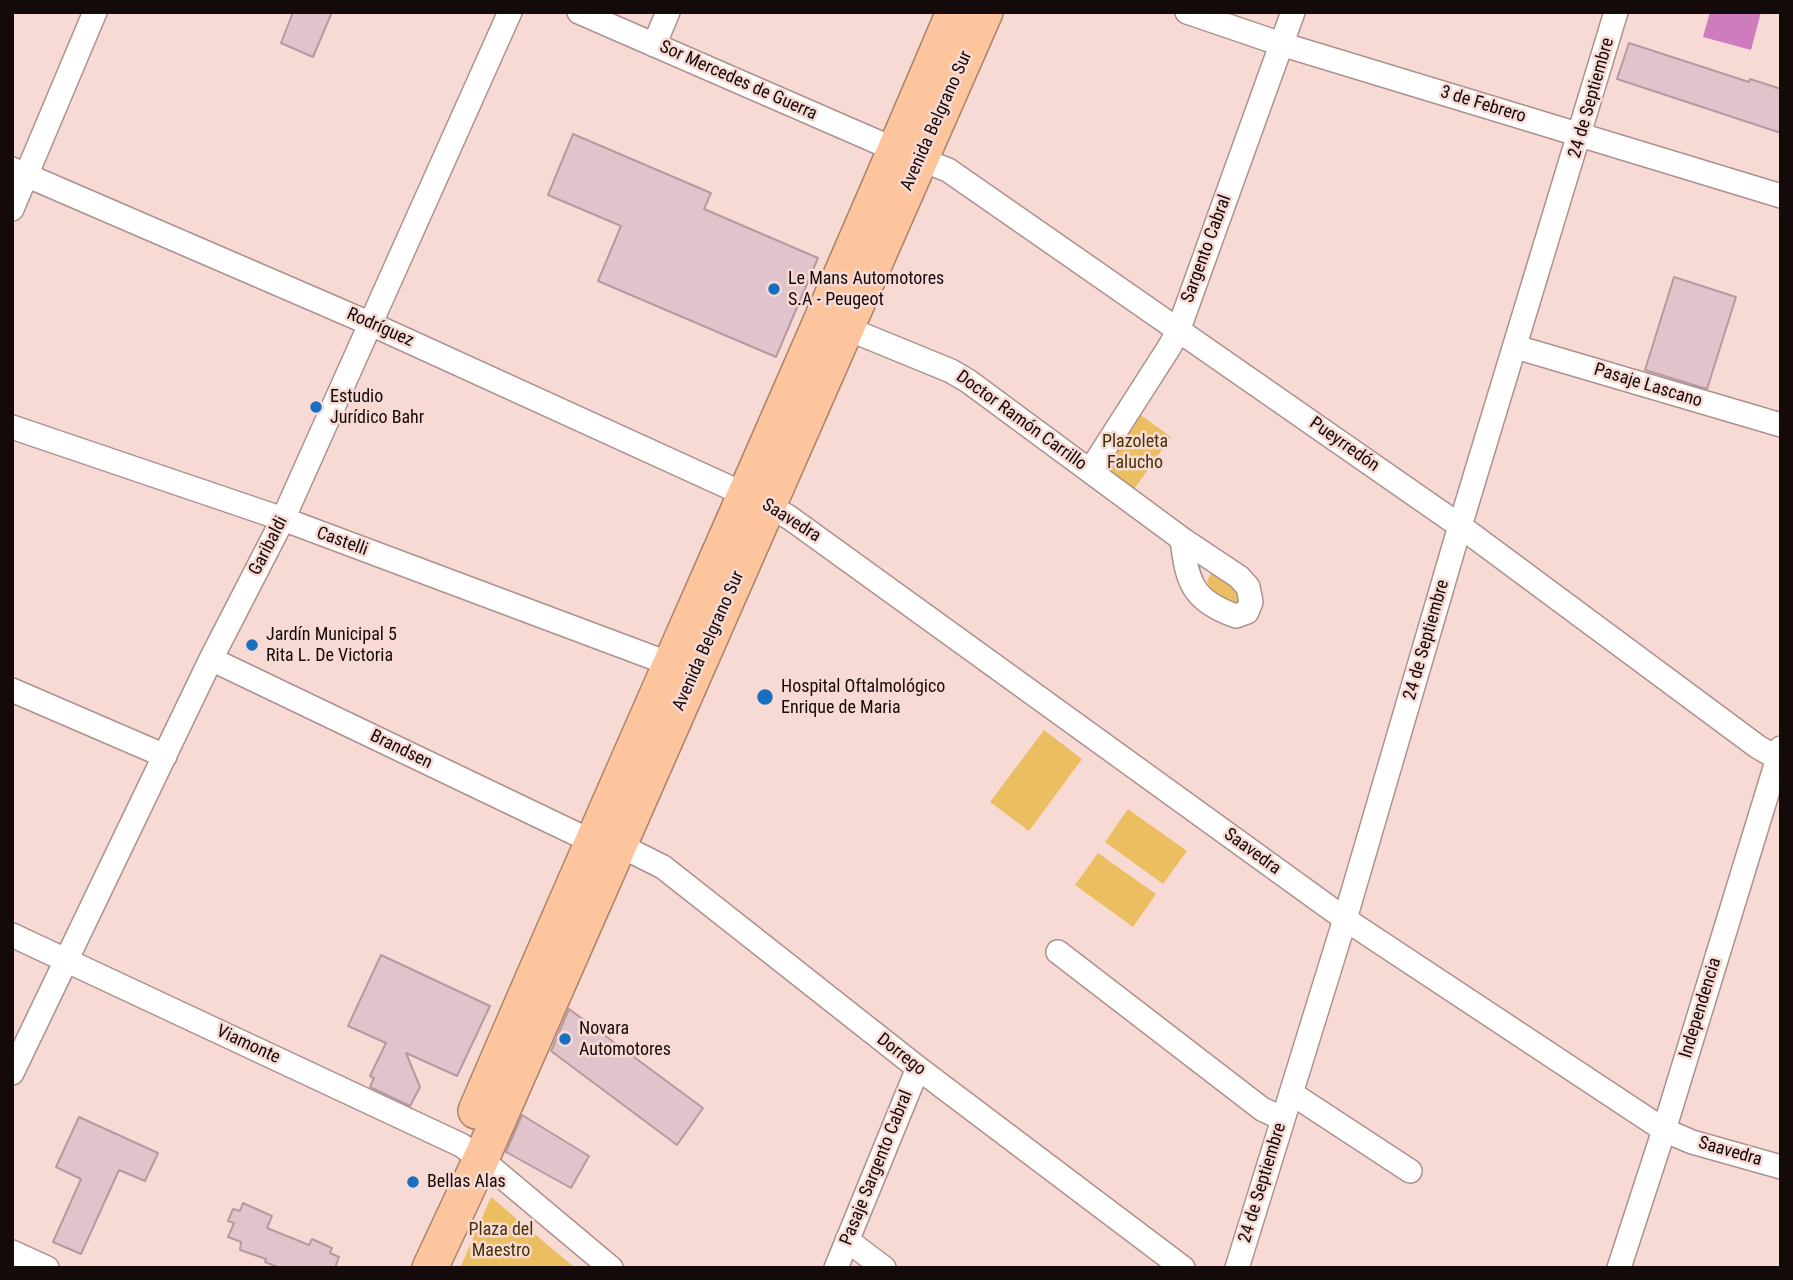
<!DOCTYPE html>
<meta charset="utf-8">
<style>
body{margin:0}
#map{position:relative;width:1793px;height:1280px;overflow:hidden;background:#f8dad5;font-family:"Roboto Condensed",sans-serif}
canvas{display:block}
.frame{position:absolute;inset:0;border:14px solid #140a09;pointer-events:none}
</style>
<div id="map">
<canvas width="1793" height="1280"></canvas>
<div class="frame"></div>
</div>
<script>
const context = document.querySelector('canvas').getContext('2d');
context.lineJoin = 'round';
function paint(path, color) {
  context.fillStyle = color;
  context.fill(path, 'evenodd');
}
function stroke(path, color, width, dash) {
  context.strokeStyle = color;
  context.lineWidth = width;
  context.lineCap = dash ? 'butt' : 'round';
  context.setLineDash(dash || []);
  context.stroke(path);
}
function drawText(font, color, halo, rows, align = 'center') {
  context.font = font + ' "Roboto Condensed",sans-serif';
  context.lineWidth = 5;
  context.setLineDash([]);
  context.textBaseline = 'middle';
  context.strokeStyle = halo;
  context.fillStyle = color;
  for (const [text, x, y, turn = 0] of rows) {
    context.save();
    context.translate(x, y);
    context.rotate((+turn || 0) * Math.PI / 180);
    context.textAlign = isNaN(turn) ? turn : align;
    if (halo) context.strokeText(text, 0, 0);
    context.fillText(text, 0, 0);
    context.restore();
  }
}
const green = new Path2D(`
 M1138 413 1171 437 1132 492 1098 468Z
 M1211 574C1233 574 1235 585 1242 603L1234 609 1215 600 1207 581Z
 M1044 730 1082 759 1029 831 990 802Z
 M1128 809 1187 851 1163 884 1105 842Z
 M1098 853 1156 894 1133 927 1075 885Z
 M491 1197 575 1268H460Z`);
const water = new Path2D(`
 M1710 12H1761L1751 50 1703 37Z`);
const building = new Path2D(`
 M293 12H332L313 57 281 43Z
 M1629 43 1749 82 1750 79 1781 89V133L1617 79Z
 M573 134 711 193 704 209 818 258 776 357 598 281 621 226 548 195Z
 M1674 277 1736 297 1707 389 1645 370Z
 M381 955 490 1006 457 1076 406 1053 420 1087 410 1106 370 1087 374 1078 370 1076 386 1043 348 1026Z
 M569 1009 703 1108 677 1145 551 1051Z
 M522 1115 589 1156 571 1188 506 1152Z
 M79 1117 158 1153 145 1181 119 1170 81 1254 53 1242 81 1179 56 1167Z
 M243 1203 272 1216 267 1228 309 1245 312 1239 332 1248 330 1253 339 1257 335 1268H280L265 1262 266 1259 240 1250 241 1242 228 1237 234 1223 228 1221 233 1209 240 1211Z`);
const minor = new Path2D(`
 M579 12 896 150 948 170 1460 526 1758 747 1781 760
 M1187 12 1281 44 1781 196
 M654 45 668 12
 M12 169 371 324 768 505 790 518 1345 919 1664 1130 1692 1142 1781 1167
 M12 209 95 12
 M846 328 951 371 968 381 1182 539 1239 577 1248 587 1251 602 1247 612 1236 616C1193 601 1187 583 1182 539
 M1516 347 1781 425
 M12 427 283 519 670 664
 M1090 471 1170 346 1178 331 1293 12
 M211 659 591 841
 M12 690 165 756
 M619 845 663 867 918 1068 1183 1268
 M12 935 461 1145 481 1159 611 1268
 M1058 952 1262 1109 1283 1119
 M12 1073 211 659 283 519 510 12
 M1291 1093 1410 1171
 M847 1240 884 1268
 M12 1252 47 1268
 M836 1268 918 1068
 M1237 1268 1345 919 1460 526 1616 12
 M1619 1268 1664 1130 1781 748`);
const highway = new Path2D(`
 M476 1111C633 744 799 380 954 12
 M430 1268 481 1159 985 12`);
const markers = [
 [774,289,7,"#1a6fbc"],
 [316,407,7,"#1a6fbc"],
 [252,645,7,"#1a6fbc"],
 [765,697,9,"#1a6fbc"],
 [565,1039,7,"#1a6fbc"],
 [413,1182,7,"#1a6fbc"]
];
const streetNames = [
 ["Sor Mercedes de Guerra",738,81,24],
 ["24 de Septiembre",1592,98,-74],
 ["3 de Febrero",1483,105,17],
 ["Avenida Belgrano Sur",937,121,-66],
 ["Sargento Cabral",1207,249,-70],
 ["Rodríguez",380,328,24],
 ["Pasaje Lascano",1648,386,17],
 ["Doctor Ramón Carrillo",1021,421,36],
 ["Pueyrredón",1344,445,35],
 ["Saavedra",791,521,32],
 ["Castelli",342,542,20],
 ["Garibaldi",269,546,-63],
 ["24 de Septiembre",1427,640,-74],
 ["Avenida Belgrano Sur",709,641,-66],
 ["Brandsen",401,750,26],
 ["Saavedra",1252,852,36],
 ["Independencia",1701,1008,-73],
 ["Viamonte",248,1045,25],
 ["Dorrego",901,1055,38],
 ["Saavedra",1730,1152,16],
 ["Pasaje Sargento Cabral",877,1168,-68],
 ["24 de Septiembre",1263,1183,-73]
];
const poiNames = [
 ["Le Mans Automotores",788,279],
 ["S.A - Peugeot",788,300],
 ["Estudio",330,397],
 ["Jurídico Bahr",330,418],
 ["Jardín Municipal 5",266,635],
 ["Rita L. De Victoria",266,656],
 ["Hospital Oftalmológico",781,687],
 ["Enrique de Maria",781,708],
 ["Novara",579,1029],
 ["Automotores",579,1050],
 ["Bellas Alas",427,1182]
];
const parkNames = [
 ["Plazoleta",1135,442],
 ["Falucho",1135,463],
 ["Plaza del",501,1230],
 ["Maestro",501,1251]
];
paint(green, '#ebbf61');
paint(water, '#cd7cbe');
paint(building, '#e1c4cb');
stroke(building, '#b69aa1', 2);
stroke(minor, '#ad918d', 26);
stroke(highway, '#ab8469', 38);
stroke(minor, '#fff', 23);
stroke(highway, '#fdc59d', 35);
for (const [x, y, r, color] of markers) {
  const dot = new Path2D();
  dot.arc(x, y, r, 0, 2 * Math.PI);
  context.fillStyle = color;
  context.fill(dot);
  stroke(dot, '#f8dad5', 2.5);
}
drawText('18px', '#140a09', '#f8dad5', streetNames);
drawText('18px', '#140a09', '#f8dad5', poiNames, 'left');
drawText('18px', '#453205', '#f8dad5', parkNames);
</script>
